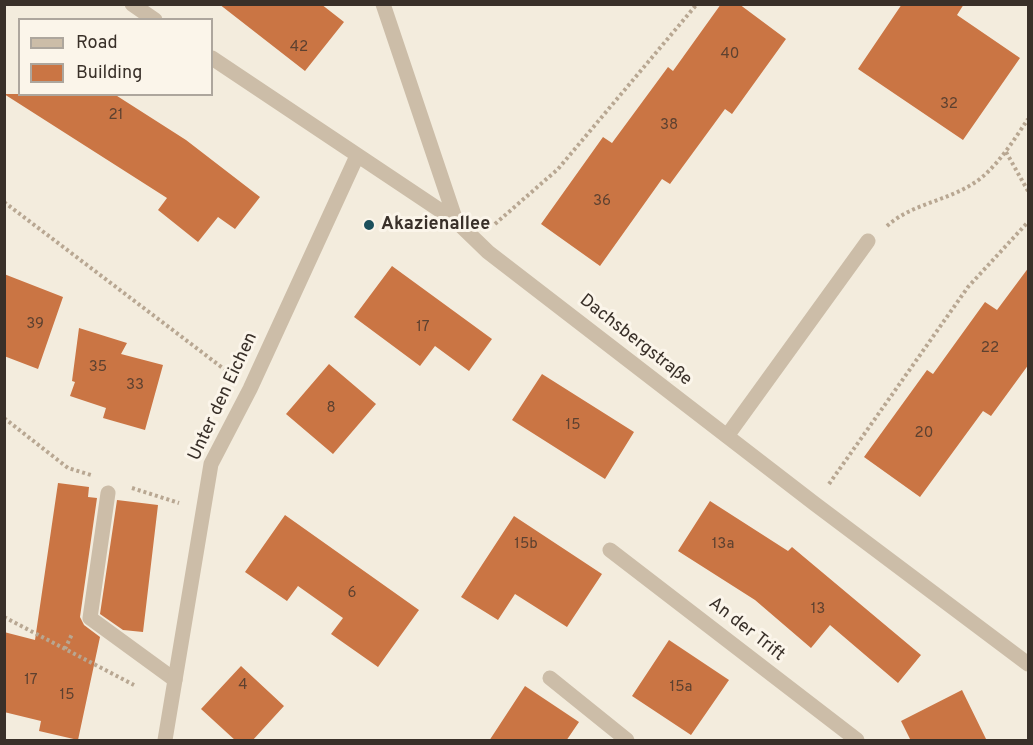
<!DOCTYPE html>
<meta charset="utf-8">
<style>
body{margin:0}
#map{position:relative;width:1033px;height:745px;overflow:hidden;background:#f3ecdd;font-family:Overpass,sans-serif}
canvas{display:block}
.frame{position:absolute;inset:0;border:6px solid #393029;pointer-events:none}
.legend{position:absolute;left:18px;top:18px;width:195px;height:78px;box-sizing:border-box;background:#fbf5ea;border:2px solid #ada69d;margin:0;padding:8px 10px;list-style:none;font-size:18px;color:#393029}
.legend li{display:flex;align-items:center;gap:12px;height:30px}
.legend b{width:30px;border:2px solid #ada69d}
</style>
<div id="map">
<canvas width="1033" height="745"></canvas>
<div class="frame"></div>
<ul class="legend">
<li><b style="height:8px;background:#ccbda8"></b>Road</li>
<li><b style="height:16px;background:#ca7544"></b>Building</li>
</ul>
</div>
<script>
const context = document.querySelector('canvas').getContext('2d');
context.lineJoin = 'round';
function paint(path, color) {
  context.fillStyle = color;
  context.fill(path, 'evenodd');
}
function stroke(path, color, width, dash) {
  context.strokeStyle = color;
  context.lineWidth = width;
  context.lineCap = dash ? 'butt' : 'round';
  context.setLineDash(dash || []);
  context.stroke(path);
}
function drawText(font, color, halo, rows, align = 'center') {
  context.font = font + ' Overpass,sans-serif';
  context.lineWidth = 6;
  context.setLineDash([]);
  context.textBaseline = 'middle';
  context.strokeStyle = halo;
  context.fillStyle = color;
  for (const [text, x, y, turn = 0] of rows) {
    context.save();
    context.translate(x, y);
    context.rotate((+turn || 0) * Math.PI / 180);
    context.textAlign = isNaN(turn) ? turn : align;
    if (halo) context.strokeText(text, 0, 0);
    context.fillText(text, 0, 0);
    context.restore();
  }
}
const building = new Path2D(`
 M219 4H321L344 22 305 71Z
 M721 4H739L786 39 732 114 725 109 670 184 662 179 600 266 541 224 603 137 612 143 668 67 673 71Z
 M902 4H964L957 15 1020 58 963 140 858 69Z
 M4 94H114L186 140 260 197 235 229 218 217 198 242 158 210 167 198Z
 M392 266 492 339 469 371 435 346 420 366 354 317Z
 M1029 267V364L991 416 983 411 920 497 864 457 927 370 933 374 985 302 997 310Z
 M4 274 63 297 38 369 4 356Z
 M79 328 127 343 121 354 163 365 145 430 103 418 106 408 70 396 75 382 72 381Z
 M329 364 376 404 333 454 286 414Z
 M542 374 634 432 605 479 512 420Z
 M58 483 89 487 88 497 97 498 80 617 84 625 100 637 78 740 39 731 41 721 4 712V632L35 640Z
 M117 500 158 505 143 632 123 630 100 614Z
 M710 501 788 551 792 547 921 655 898 683 830 625 811 648 755 600 678 551Z
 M285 515 419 610 378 667 331 634 343 618 298 586 287 601 245 572Z
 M514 516 602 574 567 627 515 594 498 620 461 597Z
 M669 640 729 680 691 735 632 696Z
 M241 666 284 706 252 741H236L201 709Z
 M525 686 579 722 566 741H489Z
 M962 690 987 741H911L901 721Z`);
const path = new Path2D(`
 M1006 152 1028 191
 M4 202 228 372
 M495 224 558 169 697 4
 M887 226C911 204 947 201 974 183 995 170 1014 140 1028 119
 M4 418 68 468 91 475
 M829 484 968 287 1028 222
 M132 488 179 503
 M4 617 134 685
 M65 649 72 634`);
const lane = new Path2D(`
 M727 436 868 241
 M108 493 90 618 175 680
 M550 678 627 740`);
const street = new Path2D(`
 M132 4 155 20
 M383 4 456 221
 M212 58 456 221 488 252 815 504 1028 664
 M610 550 857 740
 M165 740 211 464 250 389 357 156`);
const markers = [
 [369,225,6,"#1c505c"]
];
const numberNames = [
 ["42",299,48],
 ["40",730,55],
 ["32",949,105],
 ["21",116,116],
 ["38",669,126],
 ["36",602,202],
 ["39",35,325],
 ["17",423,328],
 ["22",990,349],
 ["35",98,368],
 ["33",135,386],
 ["8",331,409],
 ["15",573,426],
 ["20",924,434],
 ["15b",526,545],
 ["13a",723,545],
 ["6",352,594],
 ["13",818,610],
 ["17",31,681],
 ["4",243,686],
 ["15a",681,688],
 ["15",67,696]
];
const poiNames = [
 ["Akazienallee",381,225]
];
const streetNames = [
 ["Dachsbergstraße",635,341,38],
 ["Unter den Eichen",224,397,-65],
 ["An der Trift",746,630,38]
];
paint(building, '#ca7544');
stroke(path, '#b8a792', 4, [3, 3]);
stroke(lane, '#ccbda8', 15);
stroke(street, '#ccbda8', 15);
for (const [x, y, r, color] of markers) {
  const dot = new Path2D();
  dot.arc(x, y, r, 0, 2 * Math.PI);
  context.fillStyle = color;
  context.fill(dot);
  stroke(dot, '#fbf5ea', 2);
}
drawText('15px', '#5d4130', null, numberNames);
drawText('bold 18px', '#393029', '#fbf5ea', poiNames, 'left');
drawText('18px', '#393029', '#fbf5ea', streetNames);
</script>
